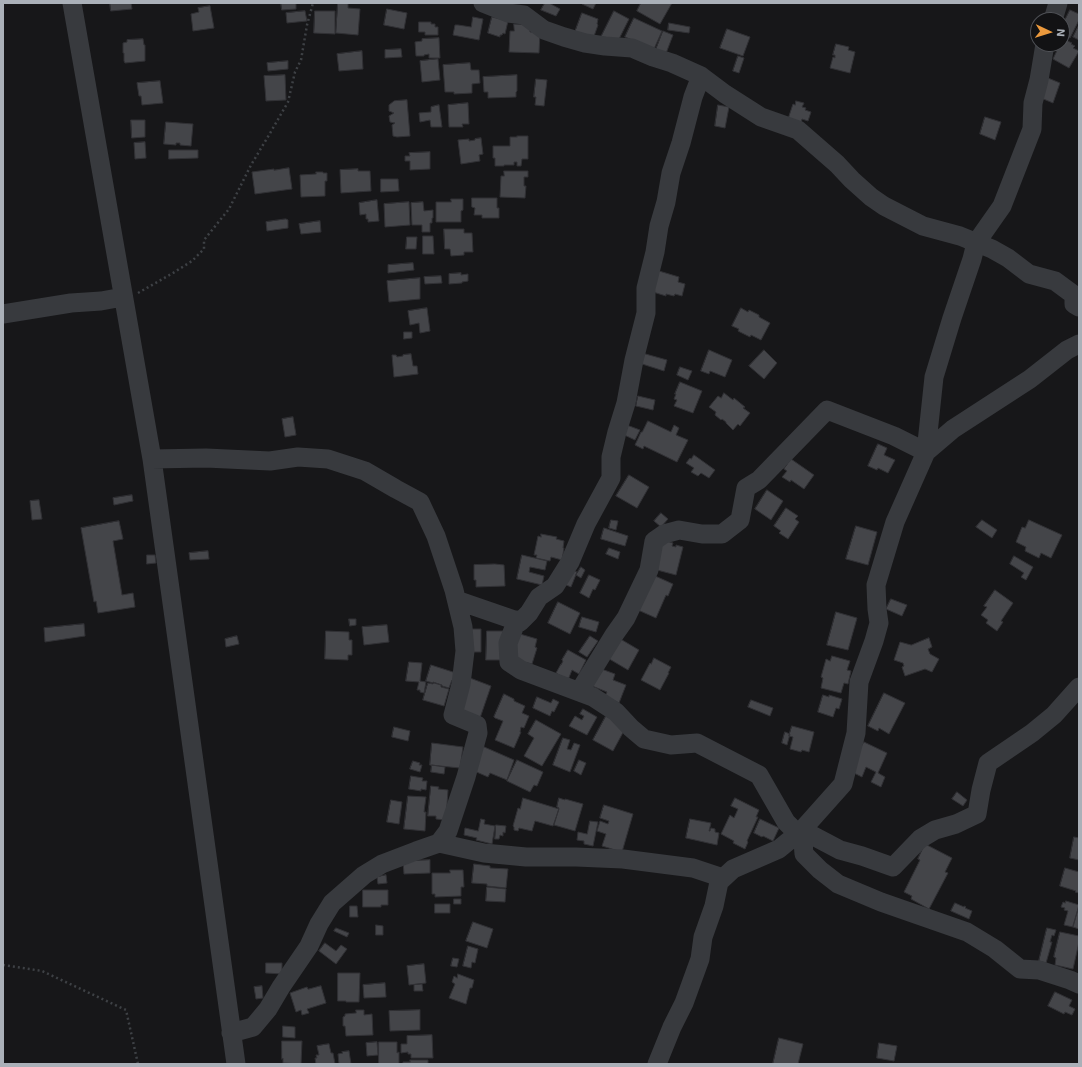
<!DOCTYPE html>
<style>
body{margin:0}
#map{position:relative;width:1082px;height:1067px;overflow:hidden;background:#171719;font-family:"Exo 2",sans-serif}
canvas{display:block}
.frame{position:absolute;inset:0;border:4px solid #aab0b8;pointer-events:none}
.north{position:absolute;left:1030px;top:12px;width:40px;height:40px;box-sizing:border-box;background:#121214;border:1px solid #4f5156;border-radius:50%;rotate:94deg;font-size:11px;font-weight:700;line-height:16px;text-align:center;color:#aab0b8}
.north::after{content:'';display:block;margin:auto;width:14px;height:18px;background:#eb993d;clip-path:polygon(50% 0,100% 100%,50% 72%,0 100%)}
</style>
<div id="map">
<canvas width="1082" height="1067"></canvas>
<div class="frame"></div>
<div class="north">N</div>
</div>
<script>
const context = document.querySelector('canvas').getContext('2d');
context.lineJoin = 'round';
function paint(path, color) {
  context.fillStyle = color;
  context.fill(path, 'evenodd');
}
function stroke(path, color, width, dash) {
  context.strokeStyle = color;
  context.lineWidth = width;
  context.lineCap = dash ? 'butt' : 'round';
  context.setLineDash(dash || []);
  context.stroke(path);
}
const building = new Path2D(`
 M110 3H131L132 9 111 11Z
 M281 3H296V9L282 10Z
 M338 3H348V8L360 9 358 35 336 33Z
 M545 3H549L560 9 556 16 541 10Z
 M582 3H596L593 9 582 4Z
 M641 3H672L660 24 637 11Z
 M210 6 214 28 193 31 191 14 199 12 198 8Z
 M387 9 407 13 404 29 384 25Z
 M1070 10 1079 14V20L1070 38 1062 34V26Z
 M305 11 307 21 287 23 286 13Z
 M315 11H335V34L314 33Z
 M614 11 629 19 616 45 601 37Z
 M582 13 598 19 597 24 598 25 593 39 575 32Z
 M473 17 483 19 479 40 453 35 455 25H458L471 27Z
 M492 17 508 21 505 34 503 33 502 35H500V37L488 33Z
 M634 18 662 31 654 49 625 37Z
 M419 22H431V24H435V27H438V35H425V32H419Z
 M669 23 690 27 689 33 668 30Z
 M514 24 530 25V32H540L539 53 509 52 510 31H514Z
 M1079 25V40L1073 37Z
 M727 29 750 37 743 56 720 48Z
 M663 31 673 35 665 56 655 52Z
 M439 38 440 58H429V54L424 55V56H416L415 42 422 41V39Z
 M143 39 144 45H145V61L125 63 124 61V53H123V43L127 42V40Z
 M1063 39 1072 43 1071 44 1075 46 1073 48 1079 51 1069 68 1053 59 1060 44H1062Z
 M836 44 849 47 848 50 855 52 850 73 830 68 833 57 835 58V55H833Z
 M401 49 402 57 385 58V50Z
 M362 51 363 69 339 71 337 54Z
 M738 56 744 58 739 73 733 71Z
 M438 59 440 80 422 82 420 61Z
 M288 61V69L268 71 267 63Z
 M470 63 471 70H479L480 83 472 84V93L454 94V92H445L443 65Z
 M285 75 286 100 266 101 264 76Z
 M517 75V91L516 92V97L488 98V92H484L483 77Z
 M1048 78 1060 83 1053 103 1041 98Z
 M536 79 547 80 544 106 535 105 536 97H534Z
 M160 81 163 103 142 105 141 96H139L137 83Z
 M407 100 410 136 397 137 393 136 392 125 395 123 390 122 389 116 394 113 389 111V105L394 101Z
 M796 101 804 103 802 107 806 108 805 110 811 112 808 121 802 119 801 123 788 119 793 104 795 105Z
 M468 103 469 124H462L463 127H449L448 105Z
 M439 105 442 127H431L430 120 420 122 419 113 431 112V107Z
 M718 105 729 107 725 128 715 126Z
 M985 117 1001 122 995 140 980 134Z
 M131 120H145V137L132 138Z
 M166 122 193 124 191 146 180 145V143H176V145L164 144Z
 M517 136H528V159H522L521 166H517V162H514V165H504V166H495V158H493V146H510V137H517Z
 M481 138 483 154 479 155 480 161 461 164 458 140 469 139V141L475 140V139Z
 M145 142 146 158 135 159 134 143Z
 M169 150H198V158L169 159Z
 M430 152V169L410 170V161H405V156H410L409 153Z
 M289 168 292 189 255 194 252 172 274 169V170Z
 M358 169V171H370L371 191 341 193 340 170Z
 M504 171H528V177H524V186H526L525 198 500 197 501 176H504Z
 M316 172H323V173H327V181H325V196L301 197 300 175 316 174Z
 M381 179H398L399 191 381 192Z
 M472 198H497V208H499V218H482V215H474L475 208 472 207Z
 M451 199H463V210L461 211V222H436V202H451Z
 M377 200 379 221 368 222V219H366V214L360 215 359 203Z
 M409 202 410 225 385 227 384 204Z
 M423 202 424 211 433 210V218H432V223H430V232H422V225H412L411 203Z
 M286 219 288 220V228L267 231 266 222Z
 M320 221 321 232 301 234 299 224Z
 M444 229H464V233H472L473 252H464V255L451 256 450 249H445Z
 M423 236H433L434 254H423Z
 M407 237H417L416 249H406Z
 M413 263 414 270 388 273V265Z
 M659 271 679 277 678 282 685 284 682 296 675 294 674 296 666 294V296L653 292Z
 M461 273V275L468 274V281L462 282V283L449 284V274Z
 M441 276 442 283 425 284 424 277Z
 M420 278V299L389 302 387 281Z
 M427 308 430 331 420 333 419 323 410 325 408 311Z
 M741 308 748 312 749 310 759 315V317L770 323 761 340 751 335 750 337 738 331 739 329 732 326Z
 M404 332H412V338L404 339Z
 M709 350 732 360 725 377 710 371 709 374 701 371Z
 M764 350 777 363 764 379 749 366Z
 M642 353 667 360 664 371 639 363Z
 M411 354 413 366H417L418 374 394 377 392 355H396L397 357 403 356V355Z
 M680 367 692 371 688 380 677 375Z
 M680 382 702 391 693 413 674 406 677 400 674 399 676 394H675Z
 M724 393 733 400 734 398 745 407 743 408 750 413 740 426 738 424 733 430 726 423V422L722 419 721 420 715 415 716 412 709 407 718 396 721 398Z
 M638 396 655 400 653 410 636 406Z
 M293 417 296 435 285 437 282 419Z
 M648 421 671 432 674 425 679 428 676 435 688 440 677 462 644 446 643 449 635 445 641 432H642Z
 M624 424 640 430 635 440 620 433Z
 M878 444 887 448 884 455 895 460 888 473 878 468 877 470 868 466Z
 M694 455 715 470 709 478 701 473 698 476 691 472 694 468 686 463 690 458 691 459Z
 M791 459 814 475 804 489 791 480 790 482 782 477 787 471 784 469Z
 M629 475 649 487 637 508 616 496Z
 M767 490 783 501 771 520 755 509Z
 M132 495 133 501 114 505 113 498Z
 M39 500 42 519 32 520 30 501Z
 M786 508 798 516 795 519 799 522 788 539 779 533 781 531 774 526Z
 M661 513 668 519 661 527 654 521Z
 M611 520 618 521 616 530 609 528Z
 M982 520 997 530 992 538 976 527Z
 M1029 520 1062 535 1051 558 1041 553 1039 558 1025 551 1026 547 1016 542 1022 527 1025 528Z
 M119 521 123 539 113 541 122 595 133 593 135 607 98 613 96 601 94 602 81 528Z
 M856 526 877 532 868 565 846 559Z
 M604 528 628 536 625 546 601 539Z
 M541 534 557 537 556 539 564 541 563 548H564L562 560 551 557 550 561 536 558 537 555H534L538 536 541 537Z
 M663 540 673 543 672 546 676 547V545L683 547 676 575 657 570Z
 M609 548 620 552 618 559 606 554Z
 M208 551 209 559 190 560 189 553Z
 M147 555H155L156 563 147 564Z
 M522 555 547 561 545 570 530 567 529 572 544 576 542 585 517 579Z
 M1014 556 1033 567 1026 580 1021 577 1024 573 1010 564Z
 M495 564 504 565 505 586 476 587V580H474V565Z
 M581 567 585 570 581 578 576 575Z
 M569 569 577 572 571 587 564 584Z
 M589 575 600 580 595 590 593 589 589 598 580 593Z
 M653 575 673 584 668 596 666 595 656 618 638 610Z
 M995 590 1013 603 1001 621 1003 622 997 631 986 623 988 620 981 615 987 607 984 606Z
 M891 599 907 605 902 616 886 609Z
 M558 602 580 613 570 634 548 623Z
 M836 612 857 618 848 650 827 645Z
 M582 617 599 622 596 632 579 627Z
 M349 619H356V625L350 626Z
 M84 624 85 636 45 642 44 628Z
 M387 625 389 642 364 645 362 627Z
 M469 629H481V652H470Z
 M326 631 349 632V640H352V655H348V660L325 659Z
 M487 631H505L504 660H486Z
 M520 634 537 639 535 647 537 648 532 664 512 659Z
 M237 636 239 644 226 647 225 639Z
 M590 636 598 641 587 657 579 652Z
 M617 637 639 650 628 670 606 657Z
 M929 638 932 647 928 649 930 654 939 659 932 672 925 669 905 676 902 667 904 666 903 663 894 660 900 642 911 645Z
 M568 650 586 660 579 674 572 670 568 680 556 673 561 664V665L563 661 562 660Z
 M832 656 850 661 847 670 851 671 848 684 844 683 841 693 821 688 823 678 821 677 826 659 830 661Z
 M654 658 671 667 668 673H669L660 690 641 680 650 663 651 664Z
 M409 662 422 663 420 681 426 682 424 693 420 692V690H417L419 682 406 681Z
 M431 665 456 673 453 681 452 680 449 688 442 686V685L433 682V683L426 681Z
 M596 667 615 674 613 680 626 685 619 703 605 696 607 692 592 686Z
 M470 678 491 686 480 718 459 711Z
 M428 683 433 684 434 683 441 685V687L449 689 444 706 423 700Z
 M884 693 905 703 889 734 879 728 878 731 868 726Z
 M504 694 514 699V701L525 706 522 713 529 716 524 728 521 727 520 732H521L514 748 495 740 503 721 495 718 494 717Z
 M823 695 829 697V695L842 699 839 709 836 708 833 717 818 712Z
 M537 697 551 703 553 699 559 702 554 712 552 711 550 716 533 708Z
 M751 700 773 708 770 716 748 707Z
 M583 709 597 717 587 735 569 726 575 716 582 720 584 716 580 714Z
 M606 716 626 727 613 751 593 740Z
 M536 720 561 734 542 766 524 756 534 738 528 734Z
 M792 726 814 732 809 752 802 750 801 752 790 749 793 737 789 736Z
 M394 727 410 731 408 741 392 737Z
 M785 732 790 734 787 745 782 743Z
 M563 738 570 740 567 749 571 750 574 743 580 745 570 772 553 765Z
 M864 742 887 753 878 773 885 777 881 787 871 782 876 772 866 767 862 777 848 770Z
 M432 743 463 747 460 768 430 765Z
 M482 746 514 760 507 780 490 773 488 777 472 770Z
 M517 760 543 772 537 786 534 785 530 792 507 781Z
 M579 760 586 763 581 775 574 771Z
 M413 761 420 763 419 765H422L420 772 410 769Z
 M432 765 445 767 444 774 431 772Z
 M411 776 423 778 422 781H427L426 790 421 789V791L409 789Z
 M431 786 439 787 438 789 448 790 446 820 436 819V816H428Z
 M957 792 967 800 963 806 952 799Z
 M408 796 426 797 424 812H426L425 831 404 829Z
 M523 798 559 809 553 826 535 821 532 831 519 828 518 831 514 830V827L513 826 518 808 520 809Z
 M559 798 565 800V799L583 804 575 831 554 825 559 808 557 807Z
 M735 798 759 810 756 817H758L747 841 748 842 745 849 733 843 734 841 721 834 730 815 734 818 738 809 731 806Z
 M391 800 402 802 399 824 387 822Z
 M604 805 633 814 622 852 602 846 606 834 597 831 600 821 608 824 609 821 600 818Z
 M481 819 485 820 484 824 495 826 492 844 476 840 477 838 464 835 465 828 478 831Z
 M690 819 711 823 709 831H710L711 828 715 829V832L719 833 717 845 686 838Z
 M760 819 779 828 773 841 763 836 762 837 754 833Z
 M590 821 598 822 593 846 584 844V841L577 840 578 832 587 834Z
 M496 825 506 826 505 833 503 832V836L500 835 499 839H495Z
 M1074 837 1079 838V860L1070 858Z
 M925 844 952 858 945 872 948 873 929 909 911 899 912 896 904 892 920 860 918 859Z
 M430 860V873L404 874 403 861Z
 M474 864 490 866V868L508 869 506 888 487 886V884L472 883Z
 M1065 868 1079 872V893L1075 892 1076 891 1060 886Z
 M450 870H463L464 887H461V896L435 897V894H432V873H450Z
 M386 875 387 883 378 884 377 877Z
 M487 887 506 889 505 902 486 901Z
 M363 890H388V905H381V907H363Z
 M454 899H461V904H454Z
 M1066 901 1079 905 1073 927 1064 925 1068 911 1064 910 1065 908 1061 907 1063 902 1065 903Z
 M955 903 964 907V906L966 907 965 908 972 911 969 919 951 911Z
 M435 904H450V913H435Z
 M350 906H357L358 917H350Z
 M1079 906V929L1073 927Z
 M473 922 493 929 487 948 466 941Z
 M376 925 383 926V935H376Z
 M336 928 349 933 347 937 334 931Z
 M1047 928 1056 930 1054 936 1052 935 1050 942H1052L1046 963 1039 961Z
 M1060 932 1079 936V942L1073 969 1055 965 1056 958 1054 957Z
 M325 943 336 951 341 945 347 949 336 964 319 951Z
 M468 946 478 949 475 963 472 962 471 968 463 966Z
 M453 958 459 959 457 967 451 966Z
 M266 963H282V974L266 973Z
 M424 964 426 983 409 985 407 966Z
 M338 973H360L359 1002H346V1001H338Z
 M458 974 474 980 472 988H470L466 1004 449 998 455 984 452 982 454 976 457 978Z
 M385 983 386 997 364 998 363 985Z
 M422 984 423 991H414V985Z
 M262 986 263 998 256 999 254 987Z
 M321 986 326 1003 307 1009 309 1013 302 1015 301 1010 296 1012 290 993 307 987 308 989Z
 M1055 992 1072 1000 1069 1006 1075 1009 1072 1015 1065 1012 1064 1014 1048 1006Z
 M356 1010H364V1015L372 1014 373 1035 346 1036 345 1026H343V1017L345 1016V1014L356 1013Z
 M420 1010V1030L390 1031 389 1011Z
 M283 1026 295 1027V1038L283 1037Z
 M432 1035 433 1058H411V1054H408V1052L401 1053V1044H407V1036Z
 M779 1038 803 1044 798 1064H773Z
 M282 1041H302L301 1064 283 1063V1058L282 1059Z
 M377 1042 378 1055 367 1056 366 1043Z
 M379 1042H397V1053L399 1052V1064H379Z
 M879 1043 897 1046 894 1061 877 1058Z
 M329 1044 331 1053H333L335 1064H316L315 1058H317L316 1055H319L317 1046Z
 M349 1051 351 1064H339L338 1054 343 1053 342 1052Z
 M410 1060H428V1064H403V1062H410Z`);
const path = new Path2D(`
 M138 293 173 273 192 261 204 249V240L229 209 251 165 269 135 288 102 295 72 301 60 307 25 313 3
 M3 965 42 971 126 1010 138 1064`);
const minor = new Path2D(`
 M72 3 152 459 236 1064
 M483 3 508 13 524 15 544 30 564 37 585 43 605 46 632 48 653 57 672 63 701 76 725 94 761 117 798 130 837 164 852 180 871 197 884 206 923 226 960 236 992 249 1008 258 1029 274 1055 281 1074 295V304L1079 307
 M1053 20 1058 3
 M1045 44 1039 80 1033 103 1032 129 1002 206 976 243 972 259 952 318 934 377 926 452 895 522 876 585 877 609 879 623 874 641 859 682 856 733 843 784 802 830 804 854 820 870 838 884 881 902 967 932 995 949 1020 969 1039 970 1070 980 1079 984
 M3 314 71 303 101 301 123 297
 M152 459 206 458 270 461 298 457 328 459 365 471 396 489 420 502 436 536 454 590 463 627 465 651 461 684 453 715 477 725 478 733 466 777 448 831 439 843 416 851 382 864 364 875 332 903 319 924 309 946 281 987 268 1009 253 1027 231 1033
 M457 602H462L520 622 529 613 539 597 555 586 570 562 586 524 611 478V457L617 432 626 403 634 360 646 313V288L655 252 659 226 666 202 671 173 681 143 693 97 701 76
 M517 620 508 643 509 662 521 670 593 697 616 712 631 728 644 739 671 745 697 743 759 775 786 822 795 831 802 830 840 850 862 856 893 867 920 839 935 830 956 824 977 814 981 790 988 763 1032 733 1054 715 1079 687
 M579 692 614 635 626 618 649 570 654 541 664 534 679 530 702 534H722L740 520 746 488 759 480 827 410 894 436 926 452 953 429 1030 379 1067 350 1079 344
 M439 843 484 853 526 857H576L623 859 693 868 723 878
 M657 1064 672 1027 684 1003 700 959 703 937 714 906 719 882 733 869 779 849 802 830`);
paint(building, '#444549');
stroke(building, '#313135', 1);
stroke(path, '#3e4145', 2.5, [2, 3]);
stroke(minor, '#383a3e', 19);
</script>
